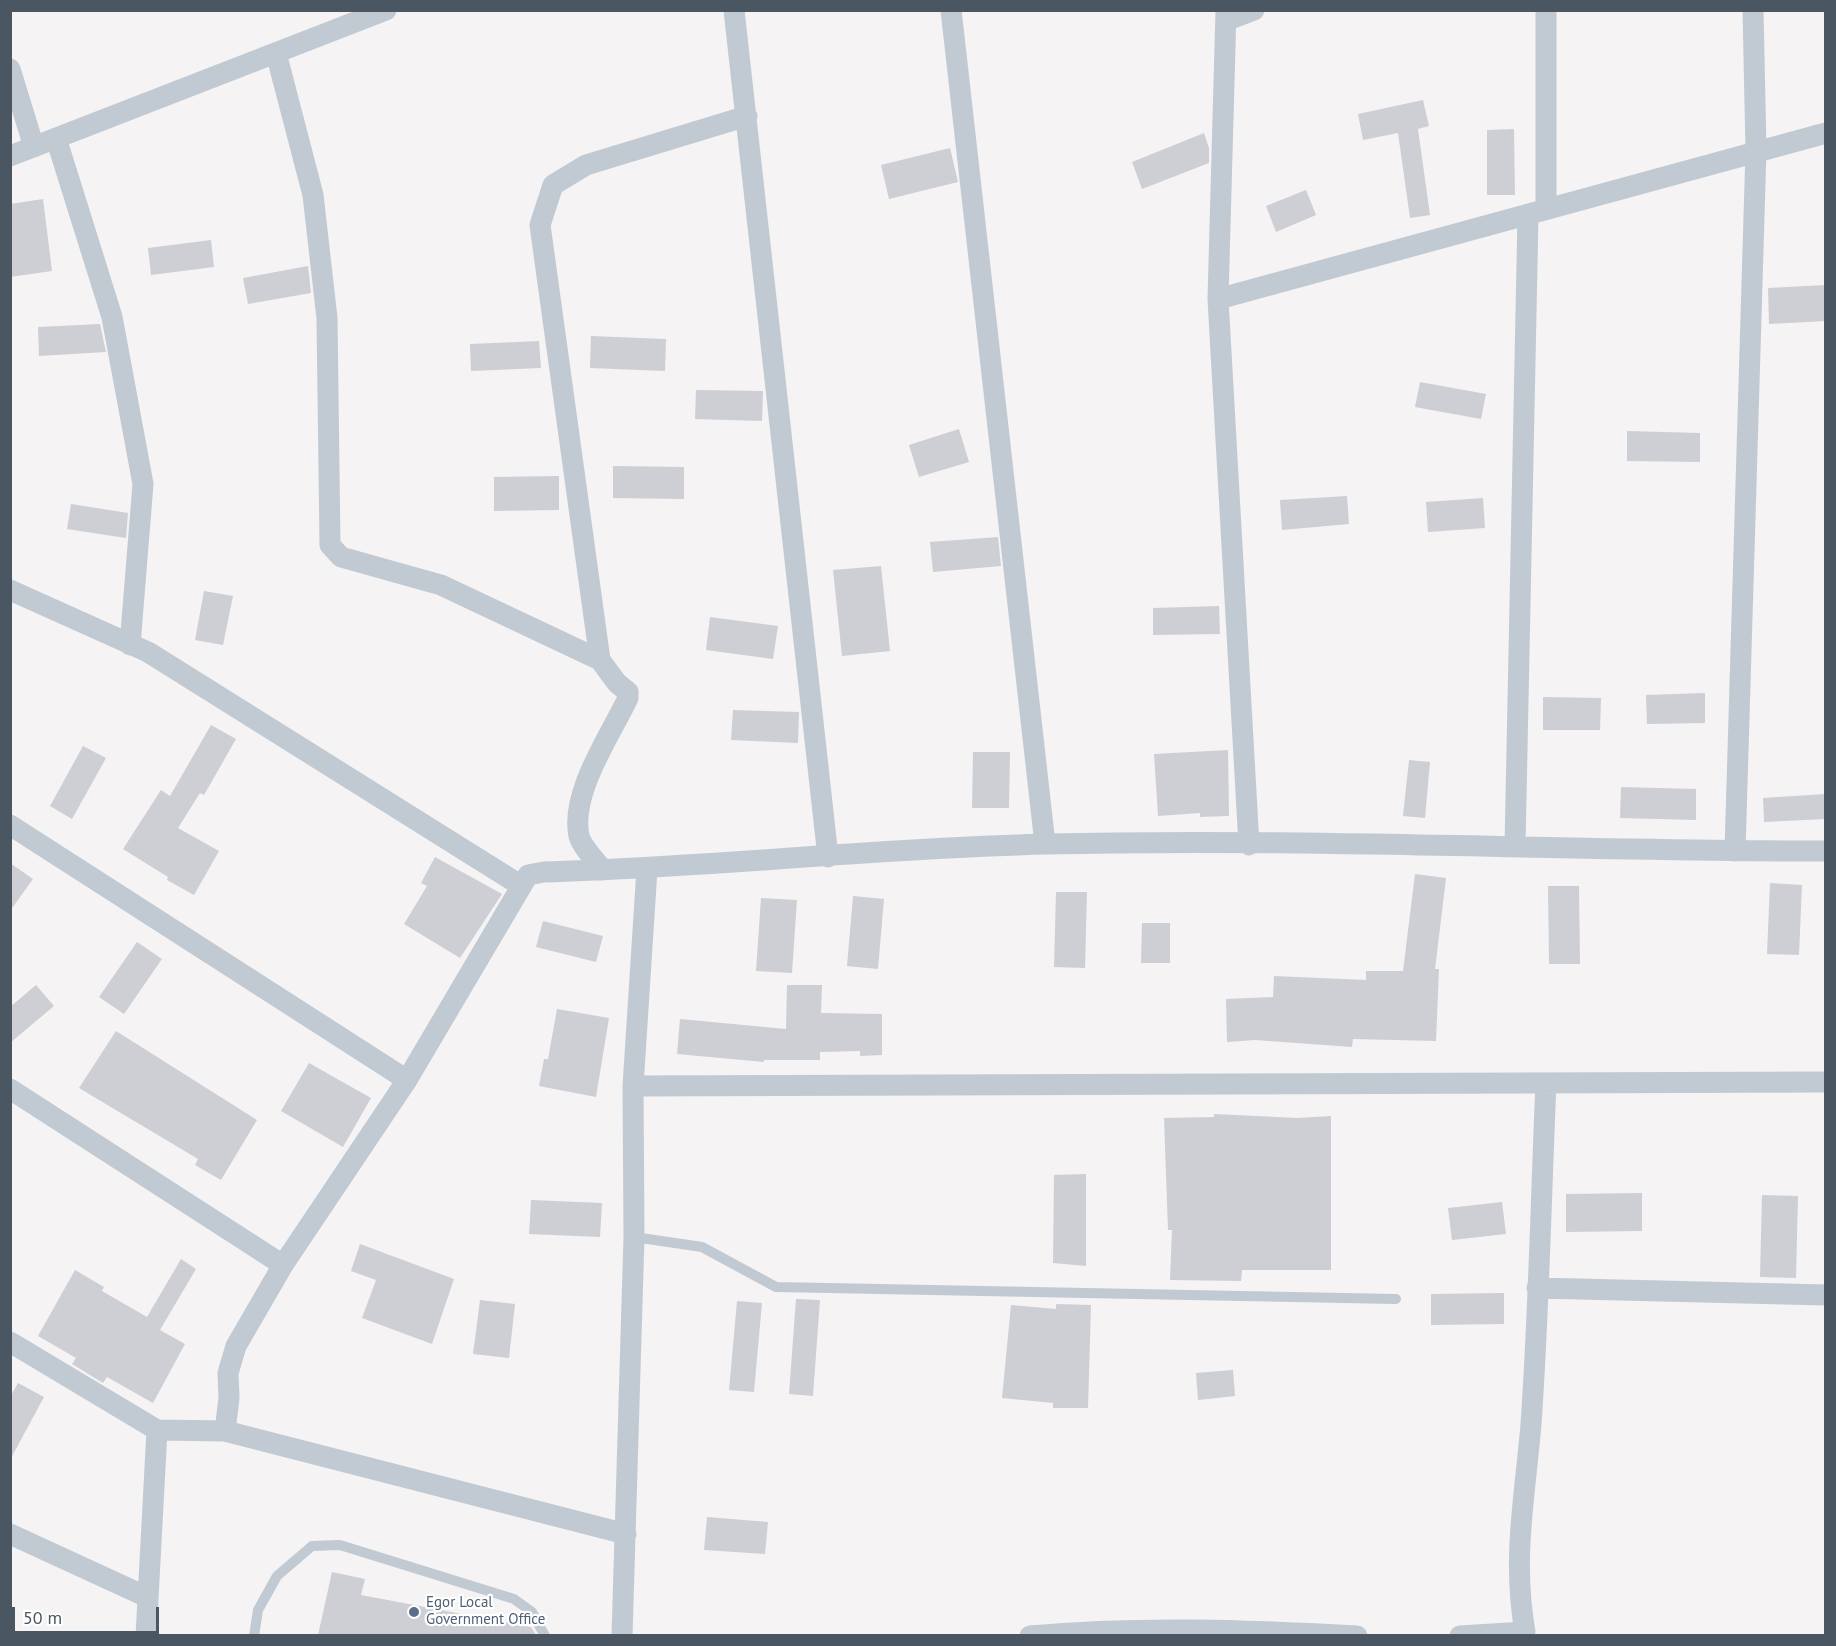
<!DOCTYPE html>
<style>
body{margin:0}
#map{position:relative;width:1836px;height:1646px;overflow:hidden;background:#f5f3f3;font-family:"PT Sans",sans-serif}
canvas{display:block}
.frame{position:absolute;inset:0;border:12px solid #4a5661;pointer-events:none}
.scale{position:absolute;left:12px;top:1607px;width:147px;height:27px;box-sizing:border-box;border:3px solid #4a5661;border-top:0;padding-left:8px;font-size:18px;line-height:21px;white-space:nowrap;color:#4a5661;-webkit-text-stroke:4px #fff;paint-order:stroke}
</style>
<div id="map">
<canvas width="1836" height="1646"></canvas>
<div class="frame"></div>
<div class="scale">50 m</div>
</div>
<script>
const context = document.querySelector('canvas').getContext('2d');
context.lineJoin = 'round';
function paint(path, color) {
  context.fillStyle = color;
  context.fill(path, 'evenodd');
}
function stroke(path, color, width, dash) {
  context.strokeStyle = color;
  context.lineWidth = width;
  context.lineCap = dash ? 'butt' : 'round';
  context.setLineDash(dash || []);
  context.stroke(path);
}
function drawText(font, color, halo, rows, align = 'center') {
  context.font = font + ' "PT Sans",sans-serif';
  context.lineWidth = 4.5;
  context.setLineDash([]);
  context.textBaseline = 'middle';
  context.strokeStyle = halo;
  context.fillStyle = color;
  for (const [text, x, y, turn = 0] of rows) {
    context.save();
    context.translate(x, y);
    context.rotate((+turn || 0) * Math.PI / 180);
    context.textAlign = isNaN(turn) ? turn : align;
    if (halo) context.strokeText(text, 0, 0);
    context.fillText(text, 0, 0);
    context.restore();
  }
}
const building = new Path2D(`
 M1423 100 1429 126 1418 129 1430 215 1410 218 1398 133 1363 140 1358 114Z
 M1514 129 1515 195H1487V130Z
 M1204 133 1209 148V163L1142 189 1132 162Z
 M950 148 958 182 889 199 881 165Z
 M1306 190 1316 215 1276 232 1266 206Z
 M43 199 52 271 10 277V204Z
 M211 240 214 267 151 275 148 248Z
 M308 266 311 293 248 304 243 278Z
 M1826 285V321L1769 324 1768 288Z
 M100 324 106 352 39 356 38 327Z
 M591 336 666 339 665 371 590 368Z
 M539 341 541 368 471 371 470 344Z
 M1420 382 1486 394 1481 419 1415 407Z
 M696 390 763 391 762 421 695 419Z
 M959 429 969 462 919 477 909 445Z
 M1627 431 1700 433V462L1627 461Z
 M613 466 684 467V499L613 498Z
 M559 476V510L494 511V477Z
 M1347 496 1349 524 1282 530 1280 500Z
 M1483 498 1485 528 1428 532 1426 502Z
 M71 504 128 513 126 538 67 529Z
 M998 537 1001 566 933 572 930 542Z
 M881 566 890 651 842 656 833 570Z
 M204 591 233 596 223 645 195 640Z
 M1219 606 1220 634 1153 635V608Z
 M710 617 778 626 773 659 706 650Z
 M1705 693V723L1647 724 1646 695Z
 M1543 697 1601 698 1600 730H1543Z
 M733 710 799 712 798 743 731 740Z
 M211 725 236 739 204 795 200 793 178 828 219 851 194 895 167 880 168 877 123 849 161 790 170 796Z
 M83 746 106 758 72 819 50 806Z
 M1228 750 1229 816 1200 817V813L1158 816 1154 754Z
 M973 752H1010L1009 808H972Z
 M1409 760 1430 762 1425 818 1403 816Z
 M1621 787 1696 789V820L1620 818Z
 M1826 794V819L1764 822 1763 798Z
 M435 857 502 894 460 958 404 924 427 886 421 883Z
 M10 863 33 879 10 911Z
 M1415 874 1446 878 1435 969H1439L1436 1041 1353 1039 1352 1047 1255 1040 1227 1042 1226 999 1273 997 1274 976 1366 980V971H1403Z
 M1770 883 1802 885 1799 955 1767 954Z
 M1548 886H1579L1580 964H1549Z
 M1056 892H1087L1085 968 1054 967Z
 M853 896 884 899 878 969 847 966Z
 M761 898 797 900 792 973 756 971Z
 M543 921 603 936 596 962 536 947Z
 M1142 923H1170V963H1141Z
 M137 942 162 959 124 1014 99 997Z
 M36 985 54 1006 10 1043V1007Z
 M787 985H822L821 1013 882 1014V1055L860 1056V1051L820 1052V1060H764V1062L677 1054 680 1019 786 1029Z
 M557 1009 609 1018 596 1097 539 1086 544 1059H548Z
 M116 1031 257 1120 221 1180 195 1165 198 1159 79 1088Z
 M309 1063 371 1098 343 1147 281 1111Z
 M1214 1114 1298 1118 1331 1116V1270H1242L1241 1281 1170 1280 1172 1230H1168L1164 1118 1214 1117Z
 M1086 1174V1266L1053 1263 1054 1175Z
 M1642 1193V1231L1566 1232V1194Z
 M1762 1195 1798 1196 1796 1278 1760 1277Z
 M531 1200 602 1203 600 1237 529 1234Z
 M1502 1202 1506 1234 1452 1240 1448 1208Z
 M360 1244 454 1279 432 1344 362 1318 376 1280 351 1271Z
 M181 1259 196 1269 160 1330 185 1344 153 1403 107 1377 103 1383 72 1364 76 1358 38 1336 75 1270 104 1287 102 1291 147 1317Z
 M1504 1293V1324L1431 1325V1294Z
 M796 1299 820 1300 813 1396 789 1394Z
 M480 1300 515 1304 509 1358 473 1354Z
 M737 1301 762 1303 754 1392 729 1390Z
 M1056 1304 1091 1305 1088 1408H1053V1403L1002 1398 1011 1305 1056 1309Z
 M1233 1370 1235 1396 1198 1400 1196 1373Z
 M18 1383 44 1397 10 1460V1397Z
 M707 1517 768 1522 765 1554 704 1550Z
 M332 1572 365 1579 361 1595 531 1627 536 1635H318Z`);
const lane = new Path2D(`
 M634 1237 702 1247 776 1287 1396 1299
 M254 1636 258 1610 277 1576 312 1546 340 1545 514 1599 532 1612 545 1636`);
const street = new Path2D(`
 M734 10 828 857
 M951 10 1045 844
 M1226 10 1218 299 1249 845
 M1228 20 1254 10
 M276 53 313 195 327 318 330 545 341 557 441 585 600 660 617 683 628 692V698C610 736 570 793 579 836 582 847 596 861 603 870
 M10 69 34 147
 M56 138 112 317 143 484 130 645
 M10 156 386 10
 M1546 209V10
 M1218 299 1826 133
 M10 590 148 652 520 885
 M600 660 540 225 553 185 586 165 747 116
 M10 825 407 1080
 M1515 846 1528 216
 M1735 851 1756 150 1753 10
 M633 1086 1826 1082
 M10 1089 283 1265
 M1537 1288 1826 1295
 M10 1342 157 1430 225 1431 626 1534
 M225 1431 229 1398 228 1373 236 1346 283 1265 407 1080 528 875 544 872C712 867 879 848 1046 844 1306 838 1566 851 1826 851
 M10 1534 147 1597
 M146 1636 157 1430
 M622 1636 634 1237 633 1086 647 869
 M1030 1636C1139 1626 1248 1630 1357 1636
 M1460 1636 1525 1632C1512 1558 1525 1497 1531 1424 1539 1310 1541 1196 1546 1083`);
const markers = [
 [414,1612,6,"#5c6f8a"]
];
const serviceNames = [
 ["Egor Local",426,1603],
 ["Government Office",426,1620]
];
paint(building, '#cdcfd5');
stroke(lane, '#c1cad2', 10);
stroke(street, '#c1cad2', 21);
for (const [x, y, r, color] of markers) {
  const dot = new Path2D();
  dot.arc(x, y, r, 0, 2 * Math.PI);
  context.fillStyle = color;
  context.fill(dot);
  stroke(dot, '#fff', 2);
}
drawText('15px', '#4e5e75', '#fff', serviceNames, 'left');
</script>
